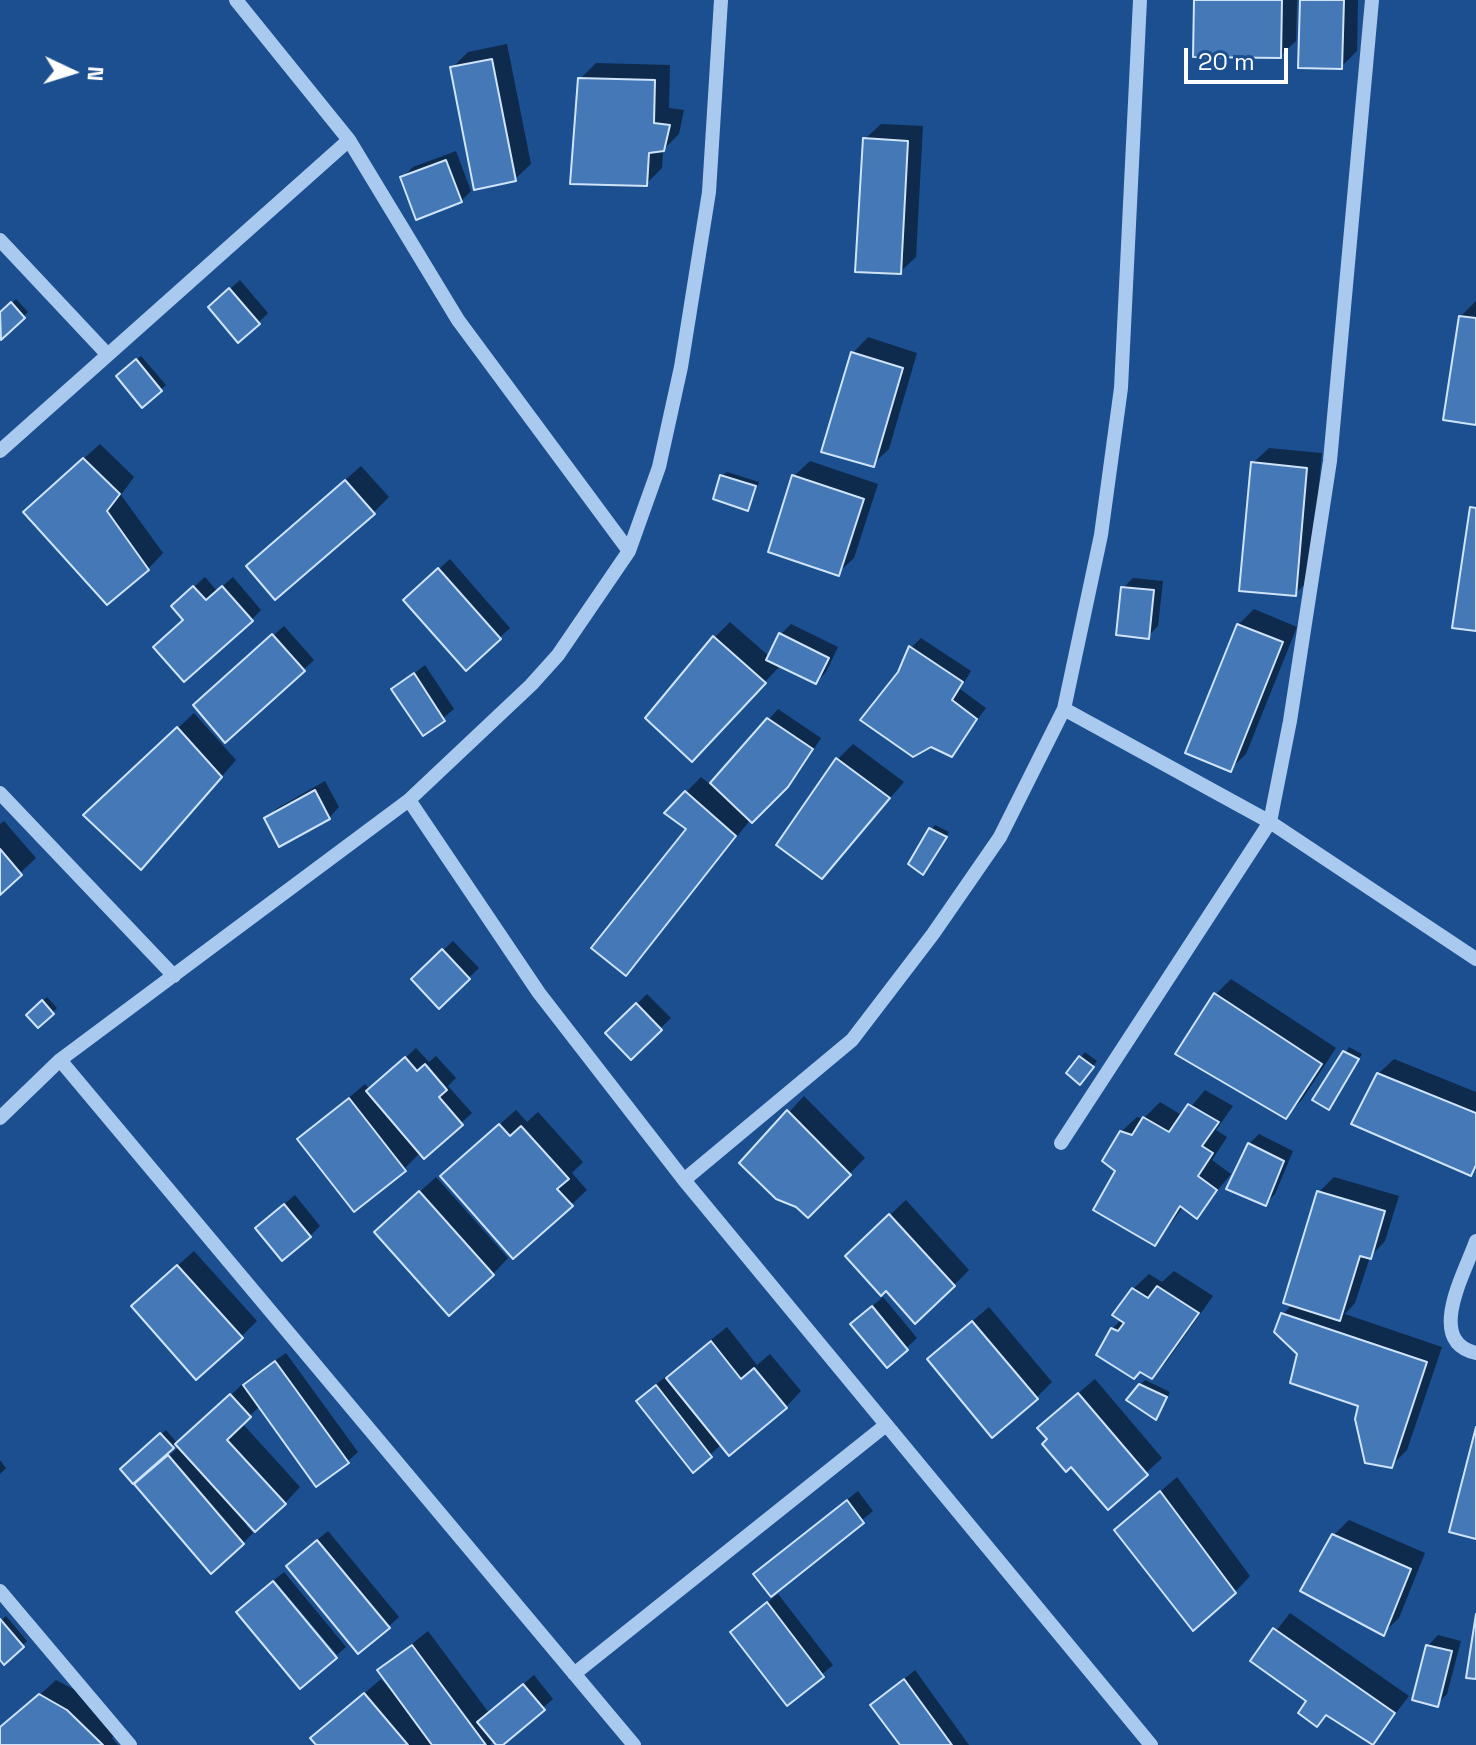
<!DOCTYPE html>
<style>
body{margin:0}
#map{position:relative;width:1476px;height:1745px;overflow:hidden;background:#1b4f8f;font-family:"Space Grotesk",sans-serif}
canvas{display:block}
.north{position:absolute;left:32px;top:32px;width:80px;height:80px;-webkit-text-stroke:6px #1b4f8f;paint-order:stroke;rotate:94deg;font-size:22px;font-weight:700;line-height:32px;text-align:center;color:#fff}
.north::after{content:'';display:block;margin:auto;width:28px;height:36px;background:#fff;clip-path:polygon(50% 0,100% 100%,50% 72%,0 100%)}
.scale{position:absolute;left:1184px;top:48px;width:104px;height:36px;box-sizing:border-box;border:4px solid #fff;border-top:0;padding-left:10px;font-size:24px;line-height:28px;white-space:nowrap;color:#fff;-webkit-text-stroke:6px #1b4f8f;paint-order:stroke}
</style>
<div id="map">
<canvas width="1476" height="1745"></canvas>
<div class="north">N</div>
<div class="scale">20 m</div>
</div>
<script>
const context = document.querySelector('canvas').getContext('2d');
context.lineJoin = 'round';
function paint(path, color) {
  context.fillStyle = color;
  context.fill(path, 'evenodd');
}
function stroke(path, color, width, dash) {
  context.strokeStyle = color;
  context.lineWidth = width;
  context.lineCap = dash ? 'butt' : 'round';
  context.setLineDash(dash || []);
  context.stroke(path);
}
const shadow = new Path2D(`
 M1196 0H1297L1296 41 1280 56Z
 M1302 0H1358L1357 51 1341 67Z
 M507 44 531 164 515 179 452 68 468 52Z
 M596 63 670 65 669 108 684 110 679 134 663 150 662 168 646 184 580 79Z
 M881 124 923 126 916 257 900 272 865 139Z
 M456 151 471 191 461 201 403 177 413 167Z
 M240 280 268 313 258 323 221 297Z
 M16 299 28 312 2 337 0 314Z
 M1476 301V423L1461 316Z
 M868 337 917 353 889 449 873 464 853 353Z
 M141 356 166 385 143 405 123 372Z
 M100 444 134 477 121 495 163 553 148 569 41 497Z
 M1269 448 1322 453 1310 579 1295 594 1253 463Z
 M810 461 878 484 854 558 838 573 794 476Z
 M361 466 389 497 373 513 248 566Z
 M727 472 759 482 748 508 722 476Z
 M450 559 510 628 466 668 416 590Z
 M205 577 217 591 233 577 261 610 251 620H185L184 596Z
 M1133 578 1163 581 1158 626 1148 636 1123 588Z
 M1254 609 1297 627 1246 754 1230 769 1238 625Z
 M730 622 770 657 781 634 791 624 838 647 826 672 816 682 781 665 707 743 715 637Z
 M284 626 314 660 226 740 206 696Z
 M921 638 971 671 960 689 986 708 951 754 900 673 911 648Z
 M425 665 454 709 424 734 394 689Z
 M778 709 821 738 798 774 751 819 626 974 689 828 667 812 701 777 711 785Z
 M194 713 236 760 156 852 101 800Z
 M853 744 904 782 822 877 779 845 838 759Z
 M325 781 339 807 329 818 266 819 276 809Z
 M4 821 36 858 0 892V824Z
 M935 825 949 832 927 868 931 830Z
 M453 941 479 968 439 1006 413 979Z
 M1231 979 1336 1048 1301 1101 1286 1116 1215 995Z
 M647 994 671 1018 631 1057 608 1033Z
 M47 997 57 1008 39 1026 28 1015Z
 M1349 1047 1362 1054 1329 1107 1315 1099Z
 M416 1048 429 1062 436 1056 456 1078 448 1086 472 1113 425 1156 421 1152 404 1169 300 1139 365 1084 370 1090Z
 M1085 1052 1097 1061 1084 1078 1069 1073Z
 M1394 1059 1476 1092V1168L1470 1174 1378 1074Z
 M1205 1090 1233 1106 1216 1130 1227 1137 1212 1160 1231 1174 1196 1216 1184 1206 1155 1244 1117 1170 1121 1132 1137 1117 1143 1119 1160 1102 1183 1116Z
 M804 1096 865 1158 808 1216 742 1163Z
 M516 1110 527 1122 538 1112 583 1162 572 1173 587 1190 571 1205 458 1161Z
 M1259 1134 1293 1151 1275 1194 1265 1204 1249 1144Z
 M436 1177 508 1258 493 1274 392 1217Z
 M1334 1177 1399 1196 1385 1241 1370 1257 1355 1303 1345 1314 1442 1347 1407 1450 1391 1466 1360 1405 1299 1353 1283 1314 1293 1304 1319 1192Z
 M295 1195 320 1226 310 1236 268 1218Z
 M906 1200 969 1270 954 1285 863 1240Z
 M194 1251 257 1321 241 1337 149 1291Z
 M1174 1271 1213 1296 1167 1361 1151 1377 1112 1329 1122 1319 1133 1289 1149 1274 1162 1282Z
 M883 1297 917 1338 887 1366 863 1314Z
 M989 1307 1052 1382 1036 1398 945 1344Z
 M727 1327 757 1365 770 1354 801 1391 786 1407 722 1444 693 1470 648 1391Z
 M286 1353 358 1452 347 1462 260 1406 242 1423 300 1487 285 1503 246 1525 253 1533 243 1543 147 1475 180 1446 176 1443 133 1481 123 1469 166 1430 178 1444 247 1380Z
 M1095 1379 1162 1458 1146 1473 1050 1439 1055 1413Z
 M1145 1380 1170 1392 1156 1418 1140 1385Z
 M0 1460 6 1468 0 1474Z
 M1177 1477 1250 1576 1235 1592 1116 1530Z
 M858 1491 873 1511 771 1594 755 1574Z
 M1349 1520 1425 1553 1399 1618 1383 1633 1333 1536Z
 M328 1531 399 1617 388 1627 298 1556Z
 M284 1572 346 1647 337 1655 274 1580Z
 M778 1594 833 1665 788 1703 743 1622Z
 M1290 1613 1409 1696 1372 1744 1328 1714 1317 1725 1309 1700 1253 1661Z
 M6 1616 27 1641 4 1662 0 1657V1621Z
 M428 1631 489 1713 534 1675 553 1699 500 1745 495 1740 490 1745H319L313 1738 381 1679 389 1688 392 1686 380 1670Z
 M1438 1635 1461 1641 1447 1694 1437 1704 1428 1646Z
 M915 1670 969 1745H902L873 1705Z
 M56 1680 83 1694 119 1730 112 1738 118 1745H0V1731Z`);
const building = new Path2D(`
 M1194 0H1282L1281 58 1193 57Z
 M1300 0H1344L1342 69 1298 68Z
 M492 59 516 181 474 190 450 67Z
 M578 78 655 80 654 123 670 125 664 151 649 153 647 186 570 184Z
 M863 138 908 141 901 274 855 272Z
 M446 160 462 202 416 220 400 177Z
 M229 288 260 324 238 343 208 307Z
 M11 302 25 318 1 340 0 312Z
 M1459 316 1476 318V425L1443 420Z
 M851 352 903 368 874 467 821 452Z
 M136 359 162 391 142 408 116 376Z
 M83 458 120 494 107 511 149 570 107 605 23 512Z
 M1251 462 1307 468 1296 596 1239 591Z
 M720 475 756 486 748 511 713 499Z
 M792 475 864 499 839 576 768 552Z
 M345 480 375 514 275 600 246 566Z
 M1470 507 1476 508V631L1452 628Z
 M438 568 501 639 466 671 403 600Z
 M193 586 206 600 222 586 253 621 184 682 153 647 183 620 171 606Z
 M1121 587 1154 590 1149 639 1116 635Z
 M1237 624 1283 642 1231 772 1185 753Z
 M779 633 829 658 816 684 766 660Z
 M272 634 305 671 225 743 193 705Z
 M713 636 766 683 692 762 645 718Z
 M909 646 963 682 952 700 977 719 952 757 931 747 913 757 860 720 898 672Z
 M414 673 445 721 423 736 391 689Z
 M767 718 813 749 788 787 752 823 710 783Z
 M177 727 222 777 141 870 83 815Z
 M836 758 890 798 822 879 776 845Z
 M315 790 330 819 279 847 264 818Z
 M685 791 736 836 626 976 591 948 686 829 664 813Z
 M929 828 947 837 923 875 908 864Z
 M0 849 22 875 0 895Z
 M442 949 470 979 439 1009 411 979Z
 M1214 993 1322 1064 1286 1119 1175 1054Z
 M42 1000 54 1014 38 1028 26 1015Z
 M636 1003 662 1030 631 1060 605 1033Z
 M1343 1051 1359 1059 1329 1110 1312 1100Z
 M1079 1056 1094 1067 1080 1085 1066 1073Z
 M405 1057 417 1071 425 1064 447 1090 439 1097 463 1125 424 1159 366 1091Z
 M1377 1073 1476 1113V1165L1471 1176 1351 1124Z
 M349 1098 406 1171 354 1212 297 1139Z
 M1188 1104 1219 1122 1202 1146 1213 1153 1198 1176 1217 1190 1197 1219 1180 1206 1155 1246 1093 1210 1115 1171 1102 1161 1120 1131 1132 1135 1143 1117 1169 1132Z
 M787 1110 851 1175 808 1218 796 1207 776 1199 739 1163Z
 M499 1124 510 1136 521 1126 569 1179 557 1189 573 1206 513 1259 440 1176Z
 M1248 1143 1284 1161 1266 1206 1226 1189Z
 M419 1191 494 1275 449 1316 374 1232Z
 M1317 1191 1385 1211 1371 1259 1360 1256 1340 1321 1283 1303Z
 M284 1204 311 1237 282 1261 255 1228Z
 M889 1214 955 1286 915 1324 886 1291 881 1296 845 1256Z
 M177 1265 243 1338 196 1380 131 1306Z
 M1157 1286 1199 1313 1152 1379 1140 1372 1134 1379 1096 1355 1111 1328 1118 1331 1124 1323 1112 1315 1132 1288 1148 1298Z
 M872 1306 908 1350 887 1368 850 1324Z
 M1281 1313 1427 1362 1392 1468 1365 1463 1355 1419 1358 1406 1290 1383 1297 1354 1274 1332Z
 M972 1321 1038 1399 992 1438 927 1359Z
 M711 1341 741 1379 754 1368 787 1408 729 1456 666 1378Z
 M275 1361 349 1463 316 1487 243 1385Z
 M1139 1384 1167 1397 1156 1420 1126 1400Z
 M656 1385 712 1457 693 1473 636 1401Z
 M1078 1393 1148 1475 1108 1510 1071 1467 1066 1472 1042 1444 1047 1439 1037 1428Z
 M230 1394 251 1417 227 1440 286 1504 255 1532 175 1444Z
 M1476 1427V1539L1449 1532Z
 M160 1433 174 1448 133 1484 120 1469Z
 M168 1455 244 1544 211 1574 134 1484Z
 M1160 1491 1236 1593 1193 1631 1114 1530Z
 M847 1500 864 1523 771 1597 753 1574Z
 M1332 1534 1411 1569 1384 1636 1300 1591Z
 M317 1540 390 1628 358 1654 286 1566Z
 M273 1581 337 1658 300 1689 236 1612Z
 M767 1602 824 1677 787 1706 730 1632Z
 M1476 1614V1679L1466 1678Z
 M0 1619 24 1647 4 1665 0 1660Z
 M1273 1628 1395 1713 1373 1745 1326 1715 1317 1727 1298 1713 1306 1701 1250 1661Z
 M412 1645 486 1745H432L377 1670Z
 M1426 1645 1452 1651 1438 1707 1412 1700Z
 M904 1679 952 1745H900L870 1705Z
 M523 1684 545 1710 503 1745H496L477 1722Z
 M364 1693 408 1745H316L310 1738Z
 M39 1694 67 1710 103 1745H0V1727Z`);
const minor = new Path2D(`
 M236 0 349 140 458 320 629 551
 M0 240 107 354
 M0 451 349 140
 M1064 709 1270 822 1476 959
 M0 793 174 976
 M409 800 539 993 684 1180 1151 1745
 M60 1060 634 1745
 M0 1118 60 1060 409 800 531 685 558 655 629 551 659 467 681 367 709 192 721 0
 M1061 1143 1270 822 1290 721 1330 461 1372 0
 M684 1180 852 1040 933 934 1000 837 1064 709 1101 535 1121 388 1140 0
 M1476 1241C1465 1273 1425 1341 1476 1353
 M0 1591 130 1745
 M574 1674 886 1425`);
paint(shadow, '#0007');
paint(building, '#4478b7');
stroke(building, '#cfe3fa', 2);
stroke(minor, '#a9c9ee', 14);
</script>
